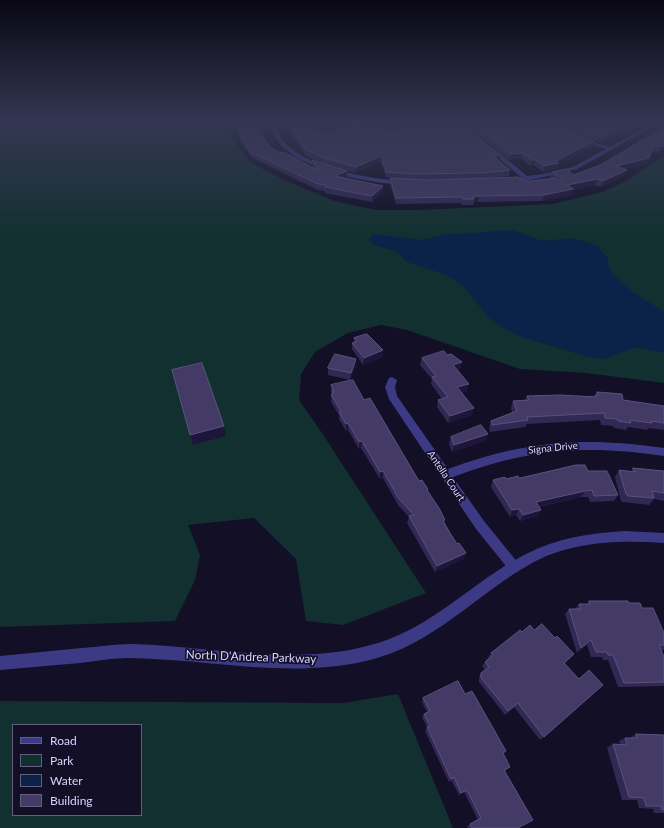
<!DOCTYPE html>
<style>
body{margin:0}
#map{position:relative;width:664px;height:828px;overflow:hidden;background:#130f26;font-family:Lato,sans-serif}
canvas{display:block}
.legend{position:absolute;left:12px;top:724px;width:130px;height:92px;box-sizing:border-box;background:#130f26;border:1px solid #625e7d;margin:0;padding:5px 7px;list-style:none;font-size:12px;color:#d9d4ff}
.legend li{display:flex;align-items:center;gap:8px;height:20px}
.legend b{width:20px;border:1px solid #625e7d}
</style>
<div id="map">
<canvas width="664" height="828"></canvas>
<ul class="legend">
<li><b style="height:5px;background:#3d3a85"></b>Road</li>
<li><b style="height:11px;background:#12302f"></b>Park</li>
<li><b style="height:11px;background:#0c2248"></b>Water</li>
<li><b style="height:11px;background:#433a66"></b>Building</li>
</ul>
</div>
<script>
const context = document.querySelector('canvas').getContext('2d');
context.lineJoin = 'round';
function paint(path, color) {
  context.fillStyle = color;
  context.fill(path, 'evenodd');
}
function stroke(path, color, width, dash) {
  context.strokeStyle = color;
  context.lineWidth = width;
  context.lineCap = dash ? 'butt' : 'round';
  context.setLineDash(dash || []);
  context.stroke(path);
}
function drawText(font, color, halo, rows, align = 'center') {
  context.font = font + ' Lato,sans-serif';
  context.lineWidth = 3.5;
  context.setLineDash([]);
  context.textBaseline = 'middle';
  context.strokeStyle = halo;
  context.fillStyle = color;
  for (const [text, x, y, turn = 0] of rows) {
    context.save();
    context.translate(x, y);
    context.rotate((+turn || 0) * Math.PI / 180);
    context.textAlign = isNaN(turn) ? turn : align;
    if (halo) context.strokeText(text, 0, 0);
    context.fillText(text, 0, 0);
    context.restore();
  }
}
const green = new Path2D(`
 M0 123H220L221 126 251 163 284 180 334 201 376 210H418L553 204 602 192 626 181 664 156V383L586 373 520 369 407 330 381 325 348 333 315 352 301 374 299 400 322 433 426 593 343 625 306 621 296 559 254 518 188 525 200 555 195 580 175 621 0 627Z
 M398 694 453 828H0V701L343 703ZM13 725H141V815H13Z`);
const water = new Path2D(`
 M506 230 515 231 543 241 573 238 599 246 601 251 608 258 609 269 612 273 633 292 664 312V353L640 348 631 349 605 359 588 357 519 336 505 329 488 317 463 286 446 275 407 262 396 251 377 246 370 242 369 238 374 234 421 240 447 234 475 233Z`);
const minor = new Path2D(`
 M269 123H273C277 130 280 138 286 144 311 169 370 179 404 181L407 183 404 185C369 183 304 171 280 144 275 138 272 130 269 123Z
 M447 123H452L467 130 462 131Z
 M654 123H659L577 169 527 181H506V179L521 177 487 148 492 147 527 176 543 174 573 167 606 149 578 140V138L610 147Z
 M392 377 397 380 395 387 397 396 448 469C523 441 585 436 664 448V456C587 444 526 449 453 477L484 521 518 563 520 567 518 571 514 573 510 571 476 529 389 399 385 387 389 378Z`);
const tertiary = new Path2D(`
 M625 531 664 533V543C620 540 574 541 534 562 475 594 435 645 366 661 288 679 208 659 129 658 113 658 96 661 80 663 53 665 27 668 0 670V656C27 653 55 651 82 648 98 647 115 644 131 644 209 646 291 666 367 646 432 630 469 583 526 554 557 538 590 533 625 531Z`);
const wall = new Path2D(`
 M234 123H260L261 126 262 131H260L271 148 313 168 312 165V160L347 177 344 178 383 186 382 192 372 202 325 193V191L318 190 251 157 240 140V135Z
 M291 123H293H292H312L320 134 353 127 345 123H447V125L425 129 384 131 501 155 499 161 510 170 509 176 483 178 524 182 550 178 552 172 574 175 600 165 664 128V149L658 153 651 151 647 164 624 169 627 170 624 176 601 187 595 185 573 190 571 195 542 201 478 202H474L473 205H462L460 203 396 204 390 184V178L410 179 386 177 381 162 355 173 322 163 305 155 291 133ZM479 179 430 180H411Z
 M456 123H549L563 131 594 141 593 146 558 165 557 169 543 172 534 165 530 166 521 158 509 160 484 139 460 126 459 124Z
 M549 123H641L605 141 600 142 567 132Z
 M354 338 383 350V357L363 365 352 349V343L354 342Z
 M447 355 462 362 460 369 457 370 467 391 461 393 472 415 448 423 437 407 438 400 442 399 431 384 432 379 420 365 422 358Z
 M356 366 350 380 328 375V368Z
 M331 385 364 400 416 476 419 481 428 489V491L464 559 435 572 407 523 409 517 398 505 383 478 380 479 361 448 359 449 348 430 346 431 339 419V415L331 402 332 394 331 392Z
 M597 392 623 400 664 406V430L648 428 647 430 628 427 626 430 614 428 613 426 601 425 600 420 527 424 525 427 490 432 489 428 491 421 512 412 511 408 513 401 525 400 527 396H595Z
 M488 434 485 441 452 452 449 444 451 437Z
 M633 468 664 471V501L654 499 649 505 623 502 621 501 615 477 619 470 631 472Z
 M588 471 618 495 614 501 590 502 588 497H581L539 507 538 516 520 521 516 515 510 517 491 487 493 480 506 479Z
 M589 601 629 603 642 608 664 633V649L663 650H661L664 657V686L618 687 608 660H603L602 657H591L587 645 577 653 565 614 569 609H575L579 604H587Z
 M534 630 555 638 574 654 564 664 579 679 603 685 540 740 514 707 505 715 479 682V678L481 673 485 670 482 666 485 662 489 658 488 657 491 653 522 632Z
 M465 694 503 754 507 770 505 771 518 828H468L467 826 478 820 464 792 459 795 451 780 449 782 425 731 427 727 422 717 424 714 427 712 422 702 423 698Z
 M636 734 664 735V813H654L653 809 639 808 637 800H622L607 748 613 744H620L619 741 625 738H630Z`);
const shadedWall = new Path2D(`
 M425 123H447V125L425 129Z
 M632 123H641L605 141 600 142 602 137Z
 M256 126H261L262 131H257Z
 M594 141 593 146 558 165 557 169 543 172 544 166Z
 M664 145V149L658 153 660 147Z
 M523 153 521 158 509 160 511 154Z
 M501 155 499 161 493 156Z
 M381 156V162L355 173 356 167Z
 M649 158 647 164 614 172 616 166Z
 M532 160H536L534 165 530 166Z
 M627 170 624 176 601 187 603 181Z
 M347 171V177L335 182V176Z
 M598 179 595 185 573 190 571 195 542 201 544 195 567 185Z
 M383 186 382 192 372 202V196Z
 M479 196 478 202H474V199L473 197Z
 M383 350V357L363 365 364 358Z
 M356 359V366L350 380 351 373Z
 M462 362 460 369 451 372 453 365Z
 M469 384 467 391 455 394 457 387Z
 M474 408 472 415 448 423 450 416Z
 M348 423V430L346 431V424Z
 M224 426 226 436 193 445 190 435Z
 M488 434 485 441 452 452 454 445Z
 M362 441 361 448 359 449V442Z
 M383 471V478L380 479V472Z
 M585 491 581 497 532 508 536 502Z
 M519 509 516 515 510 517 512 510Z
 M541 510 538 516 520 521 523 515Z
 M466 553 464 559 435 572 437 566Z
 M591 640 587 645 577 653 581 648Z`);
const building = new Path2D(`
 M236 123H260L261 126H256L271 148 281 153 284 152 319 171 312 160 347 171 335 176 383 186 372 196 325 187 326 185 318 184 250 152 240 135V131Z
 M291 123H312L320 134 361 125 356 123H429L382 126 380 129 384 132 426 130 455 124 479 138 501 155 493 156 510 170 482 173 412 174 386 172 381 156 356 167 321 157 305 149 290 128 294 127Z
 M465 123H549L563 131 594 141 556 161 558 163 544 166 536 160H532L523 153 511 154 485 133Z
 M561 123H632L607 135 602 137 568 126Z
 M664 128V145L660 147 653 145 649 158 616 166 627 170 603 181 598 179 567 185 573 189 544 195 479 196 473 197 474 199H463L462 197 396 198 390 178 430 180 518 177 524 182 555 178 561 181 563 180 552 172 566 169 574 175 600 165Z
 M367 334 383 350 364 358 352 343 357 341 354 338Z
 M444 351 447 355 451 354 462 362 453 365 469 384 457 387 474 408 450 416 438 400 448 397 432 377 436 376 422 358Z
 M335 354 356 359 351 373 328 368Z
 M202 363 224 426 190 435 172 370Z
 M353 380 364 400 370 398 416 476 419 481 422 480 428 489 427 490 439 508 445 520 443 521 450 533 457 544 459 543 466 553 437 566 409 516 414 515 399 499 383 471 380 472 362 441 359 442 348 423 346 424 339 412 341 411 331 395 333 394 332 391H334L331 385Z
 M597 392 622 394 623 400 664 406V423L651 421 652 423 630 420 631 423 618 421 617 419 605 418 604 413 527 417 528 420 492 425 491 421 517 411 513 401 529 400 527 396 560 395 596 397 595 395H598Z
 M481 425 488 434 454 445 451 437Z
 M576 465H585L588 471H607L618 495 594 496 592 490 585 491 536 502 541 510 523 515 519 509 512 510 493 480 505 477 506 479 518 476 519 478Z
 M633 468 664 471V493L652 491 654 498 628 496 626 494 619 470 635 472Z
 M589 601H628L629 603H640L642 608H653L664 633V645H659L664 657V682L624 683 613 655H608L607 652H596L591 640 581 648 569 609H581L579 604H590Z
 M542 624 555 638 557 636 574 654 564 663 579 679 589 670 603 685 544 737 518 703 508 711 481 678V673L489 667 485 662 493 655 491 653 520 630 522 632 530 625 534 630Z
 M458 681 465 694 472 691 506 751 503 753 510 767 504 770 533 820 518 828H472L470 824 481 818 467 790 461 793 454 777 451 779 427 727 430 726 424 714 430 711 423 698Z
 M636 734 664 735V810H662L661 806H646L644 798 629 797 613 744 627 745 625 738H637Z`);
const streetNames = [
 ["Signa Drive",553,448,-6],
 ["Antella Court",446,476,56]
];
const nearStreetnames = [
 ["North D'Andrea Parkway",251,657,2]
];
paint(green, '#12302f');
paint(water, '#0c2248');
paint(minor, '#3d3a85');
paint(tertiary, '#3d3a85');
paint(wall, '#312854');
paint(shadedWall, '#1d163a');
paint(building, '#433a66');
stroke(building, '#5a527e', 1);
const sky = context.createLinearGradient(0, 0, 0, 238);
sky.addColorStop(0, '#0a0815');
sky.addColorStop(0.52, '#333752');
sky.addColorStop(1, '#33375200');
context.fillStyle = sky;
context.fillRect(0, 0, 664, 238);
drawText('10px', '#d9d4ff', '#130f26', streetNames);
drawText('12px', '#d9d4ff', '#130f26', nearStreetnames);
</script>
